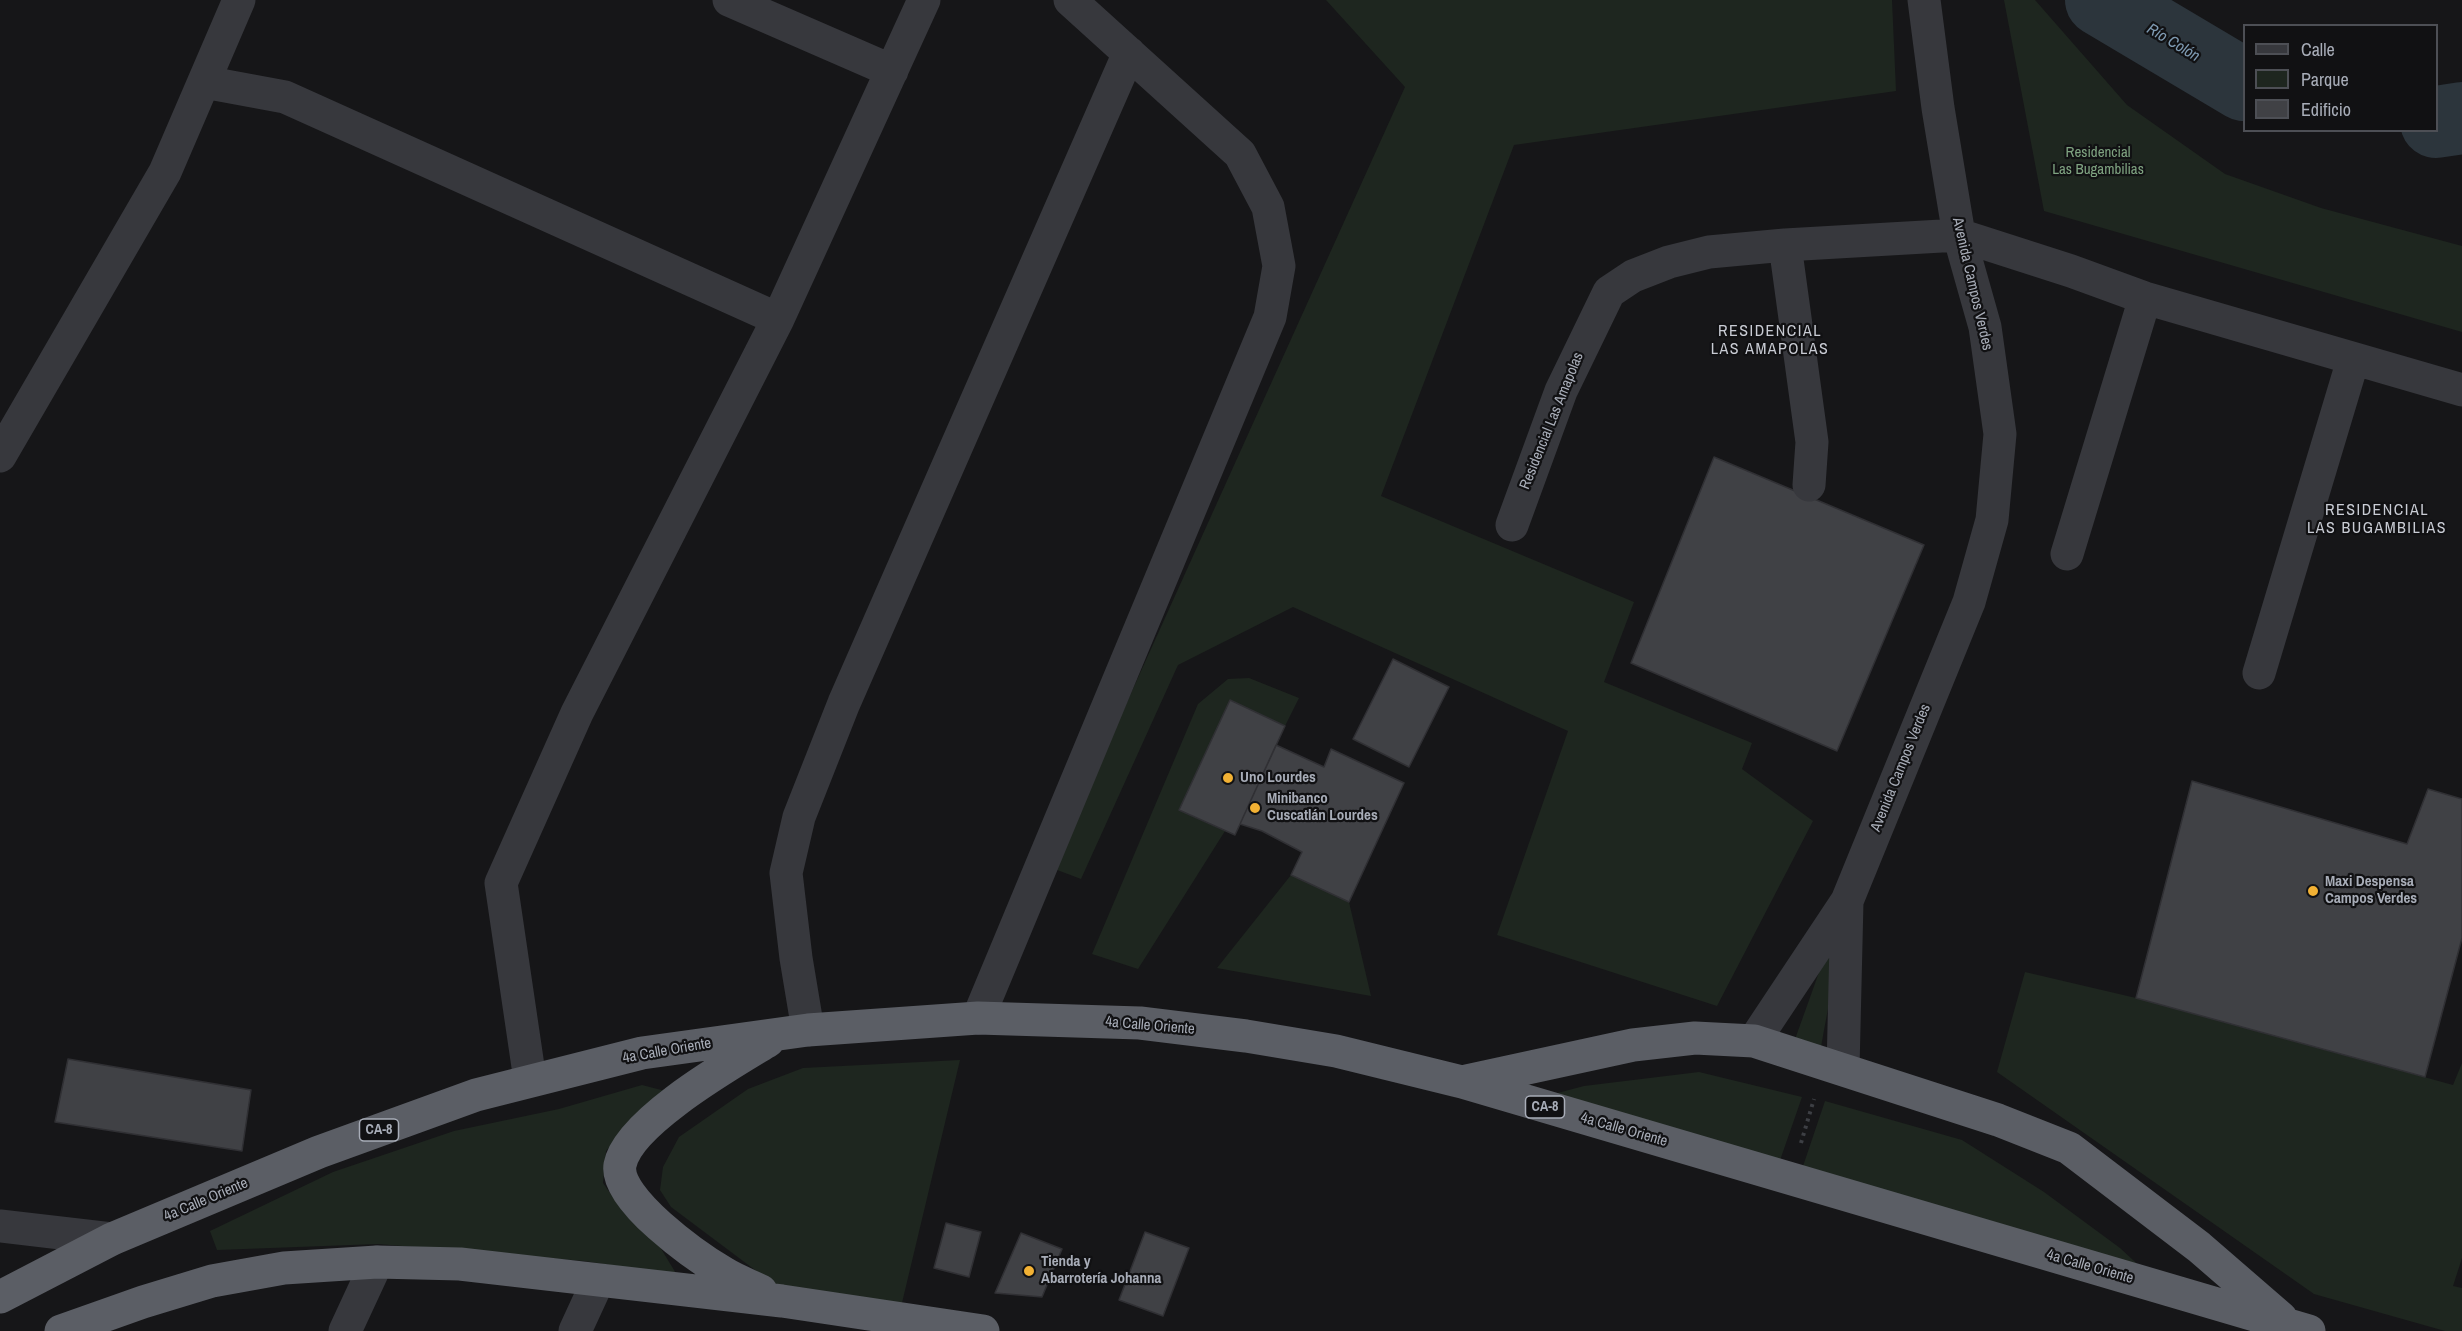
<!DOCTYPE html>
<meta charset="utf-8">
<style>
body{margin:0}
#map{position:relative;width:2462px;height:1331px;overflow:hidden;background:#161618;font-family:"Archivo Narrow",sans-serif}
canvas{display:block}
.legend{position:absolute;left:2243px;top:24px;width:195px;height:108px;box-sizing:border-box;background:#111113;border:2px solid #4d4f55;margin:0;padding:8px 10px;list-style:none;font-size:18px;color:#a8adb8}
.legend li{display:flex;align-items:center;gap:12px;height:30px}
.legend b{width:30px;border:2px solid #4d4f55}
</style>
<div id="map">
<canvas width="2462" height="1331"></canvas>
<ul class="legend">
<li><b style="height:8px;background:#37383d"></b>Calle</li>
<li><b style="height:16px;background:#1e261f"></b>Parque</li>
<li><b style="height:16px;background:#404145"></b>Edificio</li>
</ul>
</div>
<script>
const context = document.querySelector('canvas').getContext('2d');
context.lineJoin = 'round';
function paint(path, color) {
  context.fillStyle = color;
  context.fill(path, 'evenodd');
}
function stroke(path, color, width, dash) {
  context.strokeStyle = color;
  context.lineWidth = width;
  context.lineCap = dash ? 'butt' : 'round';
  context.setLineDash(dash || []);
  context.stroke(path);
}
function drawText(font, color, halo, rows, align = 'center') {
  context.font = font + ' "Archivo Narrow",sans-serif';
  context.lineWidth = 4.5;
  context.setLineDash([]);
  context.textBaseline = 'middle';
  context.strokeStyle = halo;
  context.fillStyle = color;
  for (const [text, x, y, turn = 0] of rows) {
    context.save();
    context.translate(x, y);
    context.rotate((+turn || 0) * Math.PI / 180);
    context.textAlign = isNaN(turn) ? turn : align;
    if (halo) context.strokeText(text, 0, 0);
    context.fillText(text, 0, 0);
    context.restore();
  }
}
const green = new Path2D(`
 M1326 0H1892L1896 91 1514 145 1381 496 1634 602 1604 682 1752 743 1742 769 1813 821 1717 1006 1497 935 1568 731 1293 607 1178 665 1081 879 1052 868 1405 87Z
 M2004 0H2035L2127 105 2225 174 2321 208 2462 246V332L2044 211Z
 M1249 678 1299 698 1285 726 1230 701 1179 810 1225 831 1138 969 1092 954 1198 704 1228 679Z
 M1291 875 1349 902 1371 996 1217 968Z
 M1827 950 1838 954 1818 1063 1789 1056Z
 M2025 972 2136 998 2453 1085 2462 1063V1258L2453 1286 2462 1288V1331H2445L2314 1294 1997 1072Z
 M960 1060 901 1307 787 1294 671 1207 660 1190 663 1167 679 1137 748 1089 803 1068Z
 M1699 1072 1802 1097 1777 1169 1516 1104 1584 1086Z
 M642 1085 673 1093 633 1120 606 1151 603 1183 624 1213 660 1247 677 1275 584 1261 378 1244 217 1250 210 1231 333 1172 454 1131 559 1109Z
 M1825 1101 1962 1140 2044 1192 2120 1248 2159 1284 1800 1175Z`);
const river = new Path2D(`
 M2101 0 2244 85
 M2436 122 2462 118`);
const building = new Path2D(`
 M1714 457 1924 545 1837 751 1631 663Z
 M1393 659 1449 687 1409 767 1353 739Z
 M1230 700 1285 726 1235 835 1179 810Z
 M1276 745 1324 767 1331 749 1404 783 1349 902 1291 875 1302 852 1262 831 1240 824Z
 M2192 781 2407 844 2428 789 2462 799V938L2425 1077 2136 998Z
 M68 1059 251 1090 242 1151 55 1122Z
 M946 1223 981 1232 969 1277 934 1268Z
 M1145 1232 1189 1248 1163 1316 1119 1300Z
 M1021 1233 1062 1249 1042 1297 995 1293Z`);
const path = new Path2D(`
 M1801 1143 1814 1099`);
const minor = new Path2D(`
 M729 0 892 71
 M204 82 285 97 778 319
 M1785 245 1812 442 1809 485
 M0 456 165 172 239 0
 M1512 525 1561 391 1609 292 1633 276 1669 262 1709 252 1785 245 1959 235 2071 271 2145 298 2462 390
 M2067 554 2145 298
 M2259 673 2353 360
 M978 1018 1270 317 1279 266 1268 207 1240 154 1070 0
 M808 1030 796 958 786 873 799 817 844 703 1129 53
 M1754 1041 1847 901 1969 602 1992 520 2000 434 1985 327 1959 235 1938 108 1924 0
 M1843 1069 1847 901
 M530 1080 501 883 577 713 778 319 924 0
 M0 1226 112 1239
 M345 1331 377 1262
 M575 1331 598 1281`);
const trunk = new Path2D(`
 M1467 1081 1633 1045 1695 1038 1754 1041 1998 1120 2069 1148 2199 1247 2281 1318
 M761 1291C749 1285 735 1280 724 1273 697 1257 614 1199 620 1165 628 1122 732 1063 768 1041
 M0 1297 112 1239 319 1152 476 1095 642 1053 808 1030 978 1018 1140 1023 1246 1036 1336 1051 1462 1082 2309 1331
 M61 1331 143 1302 212 1281 284 1268 377 1262 460 1264 782 1301 983 1331`);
const markers = [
 [1228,778,6,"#f2b134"],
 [1255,808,6,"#f2b134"],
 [2313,891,6,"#f2b134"],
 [1029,1271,6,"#f2b134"]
];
const shields = [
 [1545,1107,39],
 [379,1130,39]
];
const shieldNames = [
 ["CA-8",1545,1107],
 ["CA-8",379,1130]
];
const parkNames = [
 ["Residencial",2098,153],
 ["Las Bugambilias",2098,170]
];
const streetNames = [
 ["Avenida Campos Verdes",1972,284,77],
 ["Residencial Las Amapolas",1552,421,-68],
 ["Avenida Campos Verdes",1901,768,-68],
 ["4a Calle Oriente",1150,1026,5],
 ["4a Calle Oriente",667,1051,-10],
 ["4a Calle Oriente",1624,1130,16],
 ["4a Calle Oriente",206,1200,-23],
 ["4a Calle Oriente",2090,1267,16]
];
const poiNames = [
 ["Uno Lourdes",1240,778],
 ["Minibanco",1267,799],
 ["Cuscatlán Lourdes",1267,816],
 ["Maxi Despensa",2325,882],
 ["Campos Verdes",2325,899],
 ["Tienda y",1041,1262],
 ["Abarrotería Johanna",1041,1279]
];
const waterNames = [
 ["Río Colón",2173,43,31]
];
const neighbourhoodNames = [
 ["RESIDENCIAL",1770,332],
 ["LAS AMAPOLAS",1770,350],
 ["RESIDENCIAL",2377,511],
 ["LAS BUGAMBILIAS",2377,529]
];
paint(green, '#1e261f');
stroke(river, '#2c353c', 72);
paint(building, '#404145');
stroke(building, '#303034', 1.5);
stroke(path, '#3d3f44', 4, [3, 4.5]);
stroke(minor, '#37383d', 33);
stroke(trunk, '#5b5e65', 33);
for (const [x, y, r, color] of markers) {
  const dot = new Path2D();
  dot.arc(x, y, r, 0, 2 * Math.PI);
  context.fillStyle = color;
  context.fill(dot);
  stroke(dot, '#111113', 2);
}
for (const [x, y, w] of shields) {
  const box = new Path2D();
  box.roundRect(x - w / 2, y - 11, w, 22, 4.5);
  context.fillStyle = '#111113';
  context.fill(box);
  stroke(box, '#a8adb8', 1.5);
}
drawText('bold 14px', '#a8adb8', null, shieldNames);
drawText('15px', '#7fa381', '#111113', parkNames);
drawText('15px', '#a8adb8', '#111113', streetNames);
drawText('bold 15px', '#a8adb8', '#111113', poiNames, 'left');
drawText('italic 16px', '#7f9bb3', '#111113', waterNames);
context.letterSpacing = '1.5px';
drawText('16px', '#c9ccd4', '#111113', neighbourhoodNames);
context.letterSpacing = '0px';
</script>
